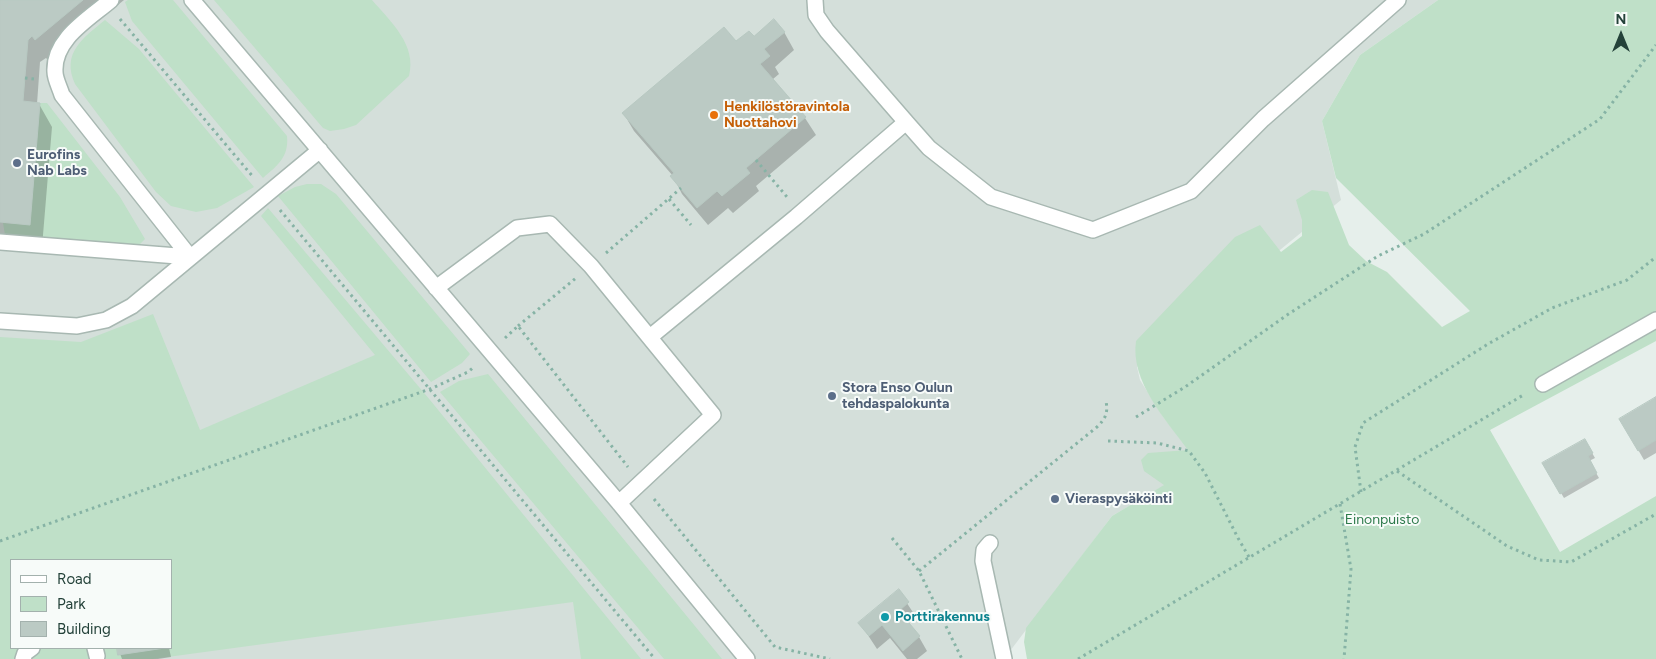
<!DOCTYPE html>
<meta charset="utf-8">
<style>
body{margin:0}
#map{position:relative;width:1656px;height:659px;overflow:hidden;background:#e6efeb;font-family:Figtree,sans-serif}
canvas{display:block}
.legend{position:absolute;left:10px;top:559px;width:162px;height:90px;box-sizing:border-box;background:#f7fbf9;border:1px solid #a3b1ad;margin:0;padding:6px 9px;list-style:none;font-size:15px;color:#24423a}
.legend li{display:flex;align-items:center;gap:10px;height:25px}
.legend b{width:25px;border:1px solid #a3b1ad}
.north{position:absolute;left:1596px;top:10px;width:50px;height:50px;-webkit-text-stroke:4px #f7fbf9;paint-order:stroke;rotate:0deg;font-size:14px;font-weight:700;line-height:20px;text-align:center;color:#24423a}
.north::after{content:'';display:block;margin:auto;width:18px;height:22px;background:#24423a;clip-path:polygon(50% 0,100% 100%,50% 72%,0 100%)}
</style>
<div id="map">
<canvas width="1656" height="659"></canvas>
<ul class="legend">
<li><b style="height:6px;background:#fff"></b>Road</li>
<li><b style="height:14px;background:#bfe0c8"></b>Park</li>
<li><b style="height:14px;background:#bbcac4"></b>Building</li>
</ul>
<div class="north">N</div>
</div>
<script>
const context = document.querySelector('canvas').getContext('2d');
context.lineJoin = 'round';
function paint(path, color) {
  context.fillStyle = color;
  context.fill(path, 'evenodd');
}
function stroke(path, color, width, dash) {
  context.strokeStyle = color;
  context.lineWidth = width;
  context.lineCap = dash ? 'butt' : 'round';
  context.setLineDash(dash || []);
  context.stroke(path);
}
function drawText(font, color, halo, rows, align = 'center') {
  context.font = font + ' Figtree,sans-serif';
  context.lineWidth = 4;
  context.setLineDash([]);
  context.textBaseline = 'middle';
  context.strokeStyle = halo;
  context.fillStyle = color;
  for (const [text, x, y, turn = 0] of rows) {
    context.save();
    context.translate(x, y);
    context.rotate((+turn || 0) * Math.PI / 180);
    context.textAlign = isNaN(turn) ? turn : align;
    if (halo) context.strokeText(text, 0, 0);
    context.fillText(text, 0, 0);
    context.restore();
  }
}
const built = new Path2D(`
 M0 0H1438L1360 55 1322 121 1341 200 1137 367 1140 380 1164 418 1201 464 1112 516 1004 659H0ZM11 560H171V648H11Z`);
const green = new Path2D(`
 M128 0H173L287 136C289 157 278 165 263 178L132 21 125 2Z
 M214 0H372C391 22 417 45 409 76L356 125 344 129 330 131 323 128Z
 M1438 0H1656V341L1490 430 1560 552 1656 496V659H1027L1024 642 1026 628 1112 516 1164 485 1144 471 1141 460 1148 453 1188 450C1166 420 1130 381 1136 341L1235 237 1260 225 1281 252 1302 236V220L1296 200 1312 190 1328 192 1349 245 1366 261 1387 272 1442 327 1470 311 1336 178 1322 121 1360 55Z
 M105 20 139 49 254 187 217 208 196 212 171 206 156 192 75 84C61 53 83 38 105 20Z
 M40 103H47L120 197 145 239 136 248 5 235 3 223 30 225Z
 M307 184H321L336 194 470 354 462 363 431 382 278 196 295 187Z
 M268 208 430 400 641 659H581L573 602 153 659H0V337L81 342 153 314 200 430 375 355 261 216ZM11 560H171V648H11Z
 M488 374 722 659H664L440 392 459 381Z`);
const shadow = new Path2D(`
 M0 0H124L49 61 46 58 40 62 37 104H39L52 127 42 247 0 244Z
 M784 32 794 50 775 67 779 74 773 79 805 118 816 135 756 186 759 191 733 213 728 208 708 225 682 194 673 176 634 131 624 114 736 43 753 38Z
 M1656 399V453L1644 460 1621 420Z
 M1585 441 1595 458 1589 461 1599 478 1564 498 1544 464Z
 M899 591 916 617 908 624 919 637 927 651 917 659H907L890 638 877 649 860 623Z
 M118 648H169L171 657 158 659H122Z`);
const building = new Path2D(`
 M0 0H83L35 40 32 36 28 40 23 101 40 103 30 225 0 222Z
 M774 19 785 32 764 49 770 56 760 64 806 117 746 168 750 173 722 196 717 191 697 208 670 176 674 173 622 113 724 27 736 41 749 31 754 36Z
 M1656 397V440L1638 451 1619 419Z
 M1585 439 1593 453 1588 456 1597 473 1560 494 1542 463Z
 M899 589 909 602 899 611 920 636 903 651 882 625 869 636 858 623Z
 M117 648H165L118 655Z`);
const path = new Path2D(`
 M120 19 254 178
 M25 78 34 79
 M756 160 787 197
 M669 199 691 225
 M280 210 655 659
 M606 253 681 188
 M518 326 576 278
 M505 338 518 326 628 467
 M1136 417 1185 387 1287 315 1378 256 1424 234 1600 119 1656 45
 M1108 441 1157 443 1189 451 1205 473 1238 538 1249 557
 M1397 471 1507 546 1539 560 1571 562 1656 514
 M1361 492 1355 447 1363 423 1488 344 1552 308 1627 280 1656 257
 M654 499 775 647 830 659
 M1340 504 1351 569 1344 659
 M892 538 919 571 962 659
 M0 541 430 389 468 372 475 366
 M919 571 1097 427C1106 418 1108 413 1106 401
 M1078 659 1525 394`);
const lane = new Path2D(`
 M111 0C89 19 53 39 55 72 55 79 60 88 62 95L190 257
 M192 0 619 503 747 659
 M815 0 816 15 827 31 906 122
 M0 242 190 257
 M436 288 517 228 550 224 591 266 713 415 619 503
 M0 321 77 326 106 320 132 306 320 150
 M650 337 796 217 906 122 929 148 991 197 1093 230 1191 191 1263 119 1398 0
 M990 543 984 550 983 561 1004 659
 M95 648 97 656
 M23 659 25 653 32 648`);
const street = new Path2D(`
 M1543 384 1656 320`);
const markers = [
 [714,115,5,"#e8710a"],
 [17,163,5,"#5c6f8a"],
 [832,396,5,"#5c6f8a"],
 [1055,499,5,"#5c6f8a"],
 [885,617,5,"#0f9aa8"]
];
const foodNames = [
 ["Henkilöstöravintola",724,107],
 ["Nuottahovi",724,123]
];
const serviceNames = [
 ["Eurofins",27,155],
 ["Nab Labs",27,171],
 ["Stora Enso Oulun",842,388],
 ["tehdaspalokunta",842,404],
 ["Vieraspysäköinti",1065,499]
];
const parkNames = [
 ["Einonpuisto",1382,520]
];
const cultureNames = [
 ["Porttirakennus",895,617]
];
paint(built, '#d4dfda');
paint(green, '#bfe0c8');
paint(shadow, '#0003');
paint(building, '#bbcac4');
stroke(building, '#b8c9c2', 1);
stroke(lane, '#a8b8b2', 18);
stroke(street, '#a8b8b2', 18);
stroke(path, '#86b3a5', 3, [2.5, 4]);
stroke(lane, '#fff', 15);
stroke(street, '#fff', 15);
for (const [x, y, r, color] of markers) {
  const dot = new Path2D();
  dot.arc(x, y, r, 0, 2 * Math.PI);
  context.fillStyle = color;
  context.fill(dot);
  stroke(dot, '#f7fbf9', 2);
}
drawText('bold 14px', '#c56008', '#f7fbf9', foodNames, 'left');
drawText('bold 14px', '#4e5e75', '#f7fbf9', serviceNames, 'left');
drawText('14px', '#2d7a4b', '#f7fbf9', parkNames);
drawText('bold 14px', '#0d838f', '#f7fbf9', cultureNames, 'left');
</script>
